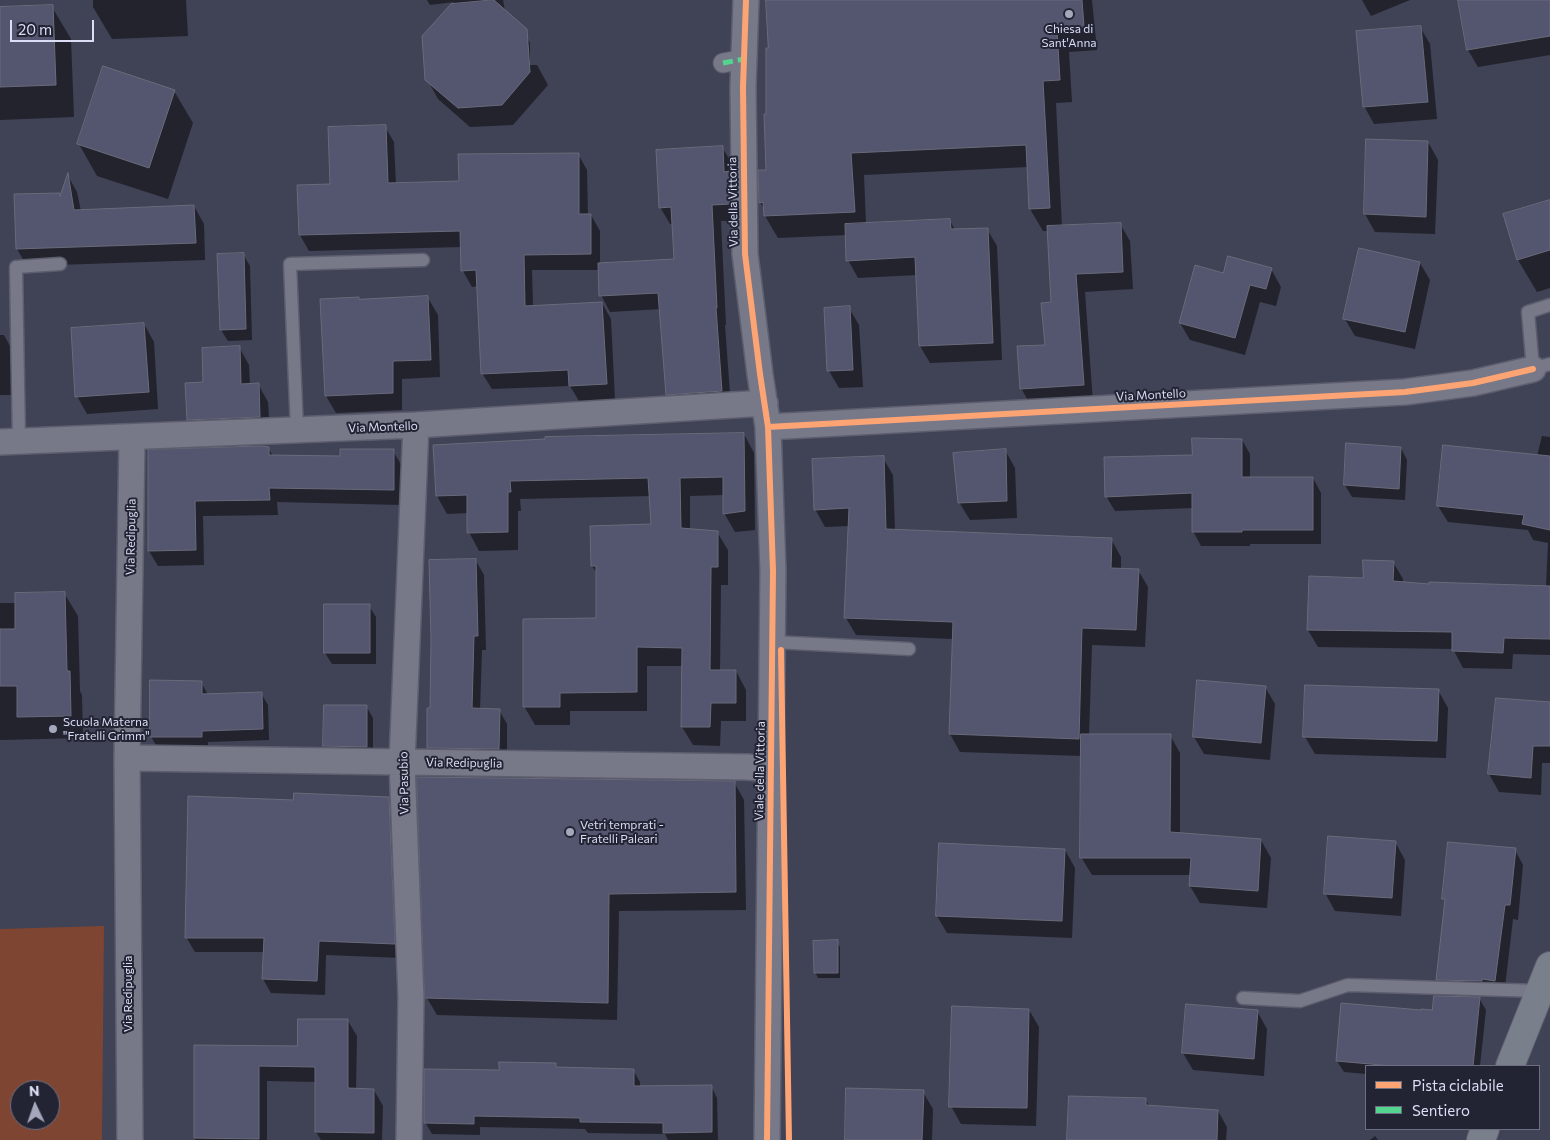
<!DOCTYPE html>
<style>
body{margin:0}
#map{position:relative;width:1550px;height:1140px;overflow:hidden;background:#404255;font-family:Commissioner,sans-serif}
canvas{display:block}
.legend{position:absolute;left:1365px;top:1065px;width:175px;height:65px;box-sizing:border-box;background:#222434;border:1px solid #6c6e81;margin:0;padding:6px 9px;list-style:none;font-size:15px;color:#dbdef4}
.legend li{display:flex;align-items:center;gap:10px;height:25px}
.legend b{width:25px;border:1px solid #6c6e81}
.north{position:absolute;left:10px;top:1080px;width:50px;height:50px;box-sizing:border-box;background:#222434;border:1px solid #6c6e81;border-radius:50%;rotate:357deg;font-size:14px;font-weight:700;line-height:20px;text-align:center;color:#dbdef4}
.north::after{content:'';display:block;margin:auto;width:18px;height:22px;background:#a5a7bc;clip-path:polygon(50% 0,100% 100%,50% 72%,0 100%)}
.scale{position:absolute;left:10px;top:20px;width:84px;height:22px;box-sizing:border-box;border:2px solid #dbdef4;border-top:0;padding-left:6px;font-size:15px;line-height:18px;white-space:nowrap;color:#dbdef4;-webkit-text-stroke:4px #222434;paint-order:stroke}
</style>
<div id="map">
<canvas width="1550" height="1140"></canvas>
<ul class="legend">
<li><b style="height:6px;background:#fda474"></b>Pista ciclabile</li>
<li><b style="height:6px;background:#53d58f"></b>Sentiero</li>
</ul>
<div class="north">N</div>
<div class="scale">20 m</div>
</div>
<script>
const context = document.querySelector('canvas').getContext('2d');
context.lineJoin = 'round';
function paint(path, color) {
  context.fillStyle = color;
  context.fill(path, 'evenodd');
}
function stroke(path, color, width, dash) {
  context.strokeStyle = color;
  context.lineWidth = width;
  context.lineCap = dash ? 'butt' : 'round';
  context.setLineDash(dash || []);
  context.stroke(path);
}
function drawText(font, color, halo, rows, align = 'center') {
  context.font = font + ' Commissioner,sans-serif';
  context.lineWidth = 4;
  context.setLineDash([]);
  context.textBaseline = 'middle';
  context.strokeStyle = halo;
  context.fillStyle = color;
  for (const [text, x, y, turn = 0] of rows) {
    context.save();
    context.translate(x, y);
    context.rotate((+turn || 0) * Math.PI / 180);
    context.textAlign = isNaN(turn) ? turn : align;
    if (halo) context.strokeText(text, 0, 0);
    context.fillText(text, 0, 0);
    context.restore();
  }
}
const green = new Path2D(`
 M104 926 102 1140H0V929ZM20 1090H50V1120H20Z`);
const shadow = new Path2D(`
 M93 0H186L188 36 112 39 93 7Z
 M427 0H503L505 11 518 23 530 43V65H537L548 85 513 125 470 127 438 99 427 79 424 37 454 2 430 5Z
 M767 0H1092L1097 50 1069 52 1072 102 1056 103 1062 227 1120 224 1130 241 1133 289 1085 292 1093 402 1031 406 1021 388 1046 346 1052 304 1049 231H1043L1030 209 1028 167 864 175 866 224 950 221 955 230 987 229 997 246 1002 360 930 363 920 346 917 275 858 278 848 260 847 235 778 238 765 216V211L760 202 767 171 769 49Z
 M1362 0H1410L1371 16Z
 M1459 0H1550V55L1478 67 1468 50Z
 M52 7 71 39 74 117 0 120V8Z
 M1420 27 1430 44 1437 119 1374 124 1364 106Z
 M174 91 193 123 168 199 97 176 79 144Z
 M385 127 394 142 396 184 460 182 578 154 587 170 588 215H591L600 231V264L675 260 673 224H670L660 207 722 147 732 164 739 221H721L726 325H725L731 407 677 411 667 394 661 309 610 312 601 295 599 270H532L533 306 602 303 611 319 615 400 579 401 570 386 492 389 482 373 478 286 472 287 463 271 462 247 309 251 300 235 299 186 331 185Z
 M1368 140 1428 142 1438 160 1435 234 1375 232 1365 214Z
 M68 176 77 192 81 211 194 206 204 224 205 260 27 266 17 249 15 196 59 194 61 197Z
 M1550 201V288L1537 292 1518 260Z
 M243 254 250 266 252 340 228 341 221 330Z
 M1420 263 1430 280 1415 349 1355 336 1345 319Z
 M1271 269 1281 287 1276 306 1260 302 1245 355 1190 340 1180 323 1224 275Z
 M359 298 360 300 428 298 438 315 440 377 402 379V410L336 413 326 396Z
 M849 308 859 325 863 387 839 388 829 371Z
 M144 324 154 342 158 409 87 414 77 396Z
 M0 335H4L10 346 12 395H0Z
 M239 347 249 365 250 385 258 384 268 402 270 434 198 437 188 420 205 383Z
 M744 434 754 453 755 530 735 532 724 513V495L690 496V530L717 532 728 550V585H721L720 671H736L746 690V721H721L720 746 693 745 682 727 683 666H647V711H570V725H535L524 706 598 620V575L592 566 652 525 651 496 520 499 521 511H518V550L479 551 469 532 468 513 447 514 437 496 434 447Z
 M1542 436 1550 437V655L1513 654 1512 669 1463 668 1453 649 1318 647 1308 630 1310 577 1364 579 1393 562 1403 579V583L1430 585 1546 587 1548 543 1533 540 1528 530 1448 522 1438 506 1537 456Z
 M1242 440 1250 454V478H1313L1321 493V544H1250V546H1201L1193 531V508L1115 511 1106 496 1193 456Z
 M268 448 273 456 342 458 393 451 402 466V505L277 502 278 515 203 516 204 565 158 566 149 551V452Z
 M1401 448 1407 460 1405 500 1352 497 1345 485Z
 M1005 450 1015 468 1017 518 970 520 959 502Z
 M883 458 893 475 895 530 1111 539 1121 557V569L1138 570 1148 587 1145 647 1092 645 1089 735H1170L1180 753V834L1261 840 1271 858 1267 908 1200 903 1190 886 1191 875H1092L1081 857 1082 756 960 752 950 734 953 639 856 635 846 618 849 526 825 527 815 509Z
 M476 561 484 575 486 650H482L480 710H499L507 724V763L436 762 428 748Z
 M64 593 78 616 80 691 82 695 83 738 0 740V603H16Z
 M369 606 376 617V664H332L325 653Z
 M201 682 208 695 261 693 268 705 269 740 208 742V749L158 748 151 737Z
 M1265 687 1275 704 1270 760 1204 754 1194 737Z
 M1438 690 1448 708 1446 758 1315 754 1305 737Z
 M1550 704V763H1542L1541 795 1499 792 1489 774Z
 M325 706H366L373 718V758H331L325 746Z
 M734 782 744 800 746 910 619 911 617 1020 437 1015 427 998Z
 M388 799 397 813 402 958 326 955 325 995 271 993 263 979 264 952H195L186 937 294 801Z
 M1395 842 1405 860 1401 916 1335 911 1325 893Z
 M1065 850 1075 868 1072 938 947 933 937 916Z
 M1515 850 1523 865 1518 920 1513 919 1504 996 1445 994 1437 979 1446 903 1444 899Z
 M837 942 840 947V978H818L815 972Z
 M1479 998 1486 1010 1480 1066H1366V1074L1344 1072 1337 1061 1433 1011Z
 M1029 1010 1039 1027 1036 1126 961 1124 951 1106Z
 M1257 1011 1267 1029 1264 1076 1193 1070 1183 1053Z
 M348 1021 357 1036 356 1090H374L383 1106 382 1140H321L316 1132V1082L267 1081V1140H195V1046L299 1047Z
 M555 1064 557 1068 633 1070 640 1082V1087L711 1086 717 1098 718 1140H668L665 1134 588 1133 585 1129 480 1127V1135L432 1134 425 1122 500 1071Z
 M923 1092 933 1109 932 1140H846Z
 M1145 1099 1150 1107 1218 1111 1227 1127 1226 1140H1069Z
 M1375 1136 1378 1140H1370Z`);
const building = new Path2D(`
 M494 0 527 29 530 72 502 105 458 108 425 80 422 36 451 4Z
 M766 0H1082L1084 27 1057 30 1060 80 1043 81 1050 208 1029 209 1026 145 851 153 855 212 764 216 763 202 759 203 758 170H766L764 114H766V48H768Z
 M1458 0H1550V36L1467 50Z
 M53 5 56 85 0 87V7Z
 M1421 26 1428 102 1363 107 1356 31Z
 M103 66 175 90 149 168 77 144Z
 M386 125 388 183 459 181 458 154 579 153V214H591V254L524 255 525 306 602 302 607 384 569 386 568 370 481 374 476 270 461 271 460 231 299 235 297 185 330 184 328 127Z
 M1366 139 1428 141 1426 217 1364 214Z
 M723 146 724 172 730 171V204L712 205 717 308H716L722 391 666 395 658 293 599 296 598 263 674 259 671 207 659 208 656 150Z
 M68 173 74 210 194 205 196 243 16 249 14 194 60 193V196Z
 M1550 200V250L1517 260 1503 214Z
 M950 219 951 229 988 228 993 343 919 346 915 257 846 261 845 224Z
 M1121 223 1123 272 1076 274 1084 385 1020 389 1017 346 1045 345 1041 303 1051 302 1047 226Z
 M1359 248 1420 262 1405 332 1343 319Z
 M244 253 246 329 220 330 217 254Z
 M1228 256 1272 268 1266 289 1250 285 1235 338 1179 323 1195 265 1223 273Z
 M428 296 431 360 393 361V393L325 396 320 299 359 297V299Z
 M850 306 853 370 827 371 824 308Z
 M144 323 149 392 75 397 71 328Z
 M240 346 241 384 259 383 260 417 187 420 185 383 203 382 202 348Z
 M744 433 745 511 723 514V477L680 478 681 528 718 531V567H711L710 670H736V703H711L710 727H681L682 648 637 647V692L560 693V707H523V619L596 618V566H591L590 526 651 524 648 478 510 481 511 492H508V532L467 533V495L436 496 433 445 545 439V437Z
 M1192 438 1242 439V477H1313V530H1242V532H1192V493L1105 497 1104 457 1192 455Z
 M1346 443 1401 447 1399 489 1344 485Z
 M1443 445 1550 456V530L1522 524 1524 515 1437 506Z
 M262 446 269 447V455L340 456V449H394V490L269 488 270 500 195 501 196 550 148 551V450Z
 M1006 449 1007 501 958 503 953 453Z
 M884 456 886 529 1112 538 1111 568 1139 569 1136 630 1082 628 1079 739 949 734 953 622 844 618 849 508 814 510 812 459Z
 M476 559 478 636H474L472 708 500 709 499 749 427 748V708H430L431 639 429 560Z
 M1363 560 1394 561 1393 581 1429 584V582L1550 586V639L1504 638 1503 653 1452 651V632L1307 630 1309 576 1363 578Z
 M65 592 67 671H70L71 716 17 717V686H0V629H15V593Z
 M324 604H370V653H324Z
 M150 680 202 681V694L262 692 263 729 202 731V737H150Z
 M1197 680 1266 686 1261 743 1193 737Z
 M1305 685 1439 689 1437 741 1303 737Z
 M1496 698 1550 702V746H1533L1531 778 1488 774Z
 M324 705H367V747L323 746Z
 M1081 734H1171L1170 832 1261 839 1258 891 1189 886 1191 858H1080Z
 M417 777 735 781 736 892 609 894 608 1003 425 998Z
 M294 793 389 797 395 944 319 941 317 981 262 979 264 938H185L188 796 293 800Z
 M1328 836 1396 841 1392 898 1324 894Z
 M1448 842 1516 848 1510 905H1505L1495 981 1482 979V981L1436 980 1445 899H1442Z
 M939 843 1065 849 1062 921 936 916Z
 M838 940V973H814L813 941Z
 M1434 996 1480 997 1473 1066H1393L1336 1061 1341 1003 1421 1010V1009L1432 1010Z
 M1186 1004 1258 1010 1254 1059 1182 1053Z
 M952 1006 1029 1009 1027 1108 949 1107Z
 M298 1019H348V1088L374 1089V1133L315 1132V1067L259 1066V1139L194 1138V1045L297 1046Z
 M499 1062 556 1063V1067L634 1069V1086L712 1085V1132L663 1133V1123L580 1122V1118L474 1116V1124L424 1123V1069L499 1070Z
 M846 1088 924 1090 922 1140H845Z
 M1069 1096 1146 1098V1105L1218 1110 1217 1140H1067Z`);
const service = new Path2D(`
 M1550 305 1528 312 1533 369 1550 364
 M297 430 290 264 423 260
 M19 441 16 267 60 264
 M773 642 909 649
 M1243 998 1300 1001 1348 985 1539 991`);
const pedestrian = new Path2D(`
 M723 63 744 59`);
const minor = new Path2D(`
 M746 0 743 87 745 254 760 374 768 427 773 571 767 1140
 M768 427 1405 392 1473 383 1533 369
 M0 442 416 425 765 403
 M127 758 747 767 771 769
 M130 1140 127 758 132 437
 M409 1140 411 998 402 762 416 425`);
const secondary = new Path2D(`
 M1510 1066 1550 966
 M1481 1140 1485 1129`);
const quiet = new Path2D(`
 M723 63 744 59`);
const cycleway = new Path2D(`
 M746 0 743 87 745 254 760 374 768 427 773 571 767 1140
 M768 427 1405 392 1473 383 1533 369
 M781 650 789 1140`);
const markers = [
 [1069,14,5,"#a5a7bc"],
 [53,729,5,"#a5a7bc"],
 [570,832,5,"#a5a7bc"]
];
const poiNames = [
 ["Chiesa di",1069,29,"center"],
 ["Sant'Anna",1069,43,"center"],
 ["Scuola Materna",63,722],
 ["\"Fratelli Grimm\"",63,736],
 ["Vetri temprati -",580,825],
 ["Fratelli Paleari",580,839]
];
const streetNames = [
 ["Via della Vittoria",733,202,-91],
 ["Via Montello",1151,395,-3],
 ["Via Montello",383,427,-2],
 ["Via Redipuglia",131,537,-89],
 ["Via Redipuglia",464,763,1],
 ["Viale della Vittoria",760,771,-89],
 ["Via Pasubio",404,783,-91],
 ["Via Redipuglia",128,994,-90]
];
paint(green, '#7f4533');
paint(shadow, '#0007');
paint(building, '#54556e');
stroke(building, '#696b7b', 1);
stroke(service, '#5c5e6e', 15);
stroke(pedestrian, '#5c5e6e', 21);
stroke(minor, '#5c5e6e', 28);
stroke(secondary, '#5c5e6e', 30);
stroke(service, '#777888', 12);
stroke(pedestrian, '#777888', 19);
stroke(minor, '#777888', 25);
stroke(secondary, '#7a7f8c', 28);
stroke(quiet, '#53d58f', 5, [10, 5]);
stroke(cycleway, '#fda474', 6);
for (const [x, y, r, color] of markers) {
  const dot = new Path2D();
  dot.arc(x, y, r, 0, 2 * Math.PI);
  context.fillStyle = color;
  context.fill(dot);
  stroke(dot, '#222434', 2);
}
drawText('12px', '#dbdef4', '#222434', poiNames, 'left');
drawText('12px', '#dbdef4', '#222434', streetNames);
</script>
